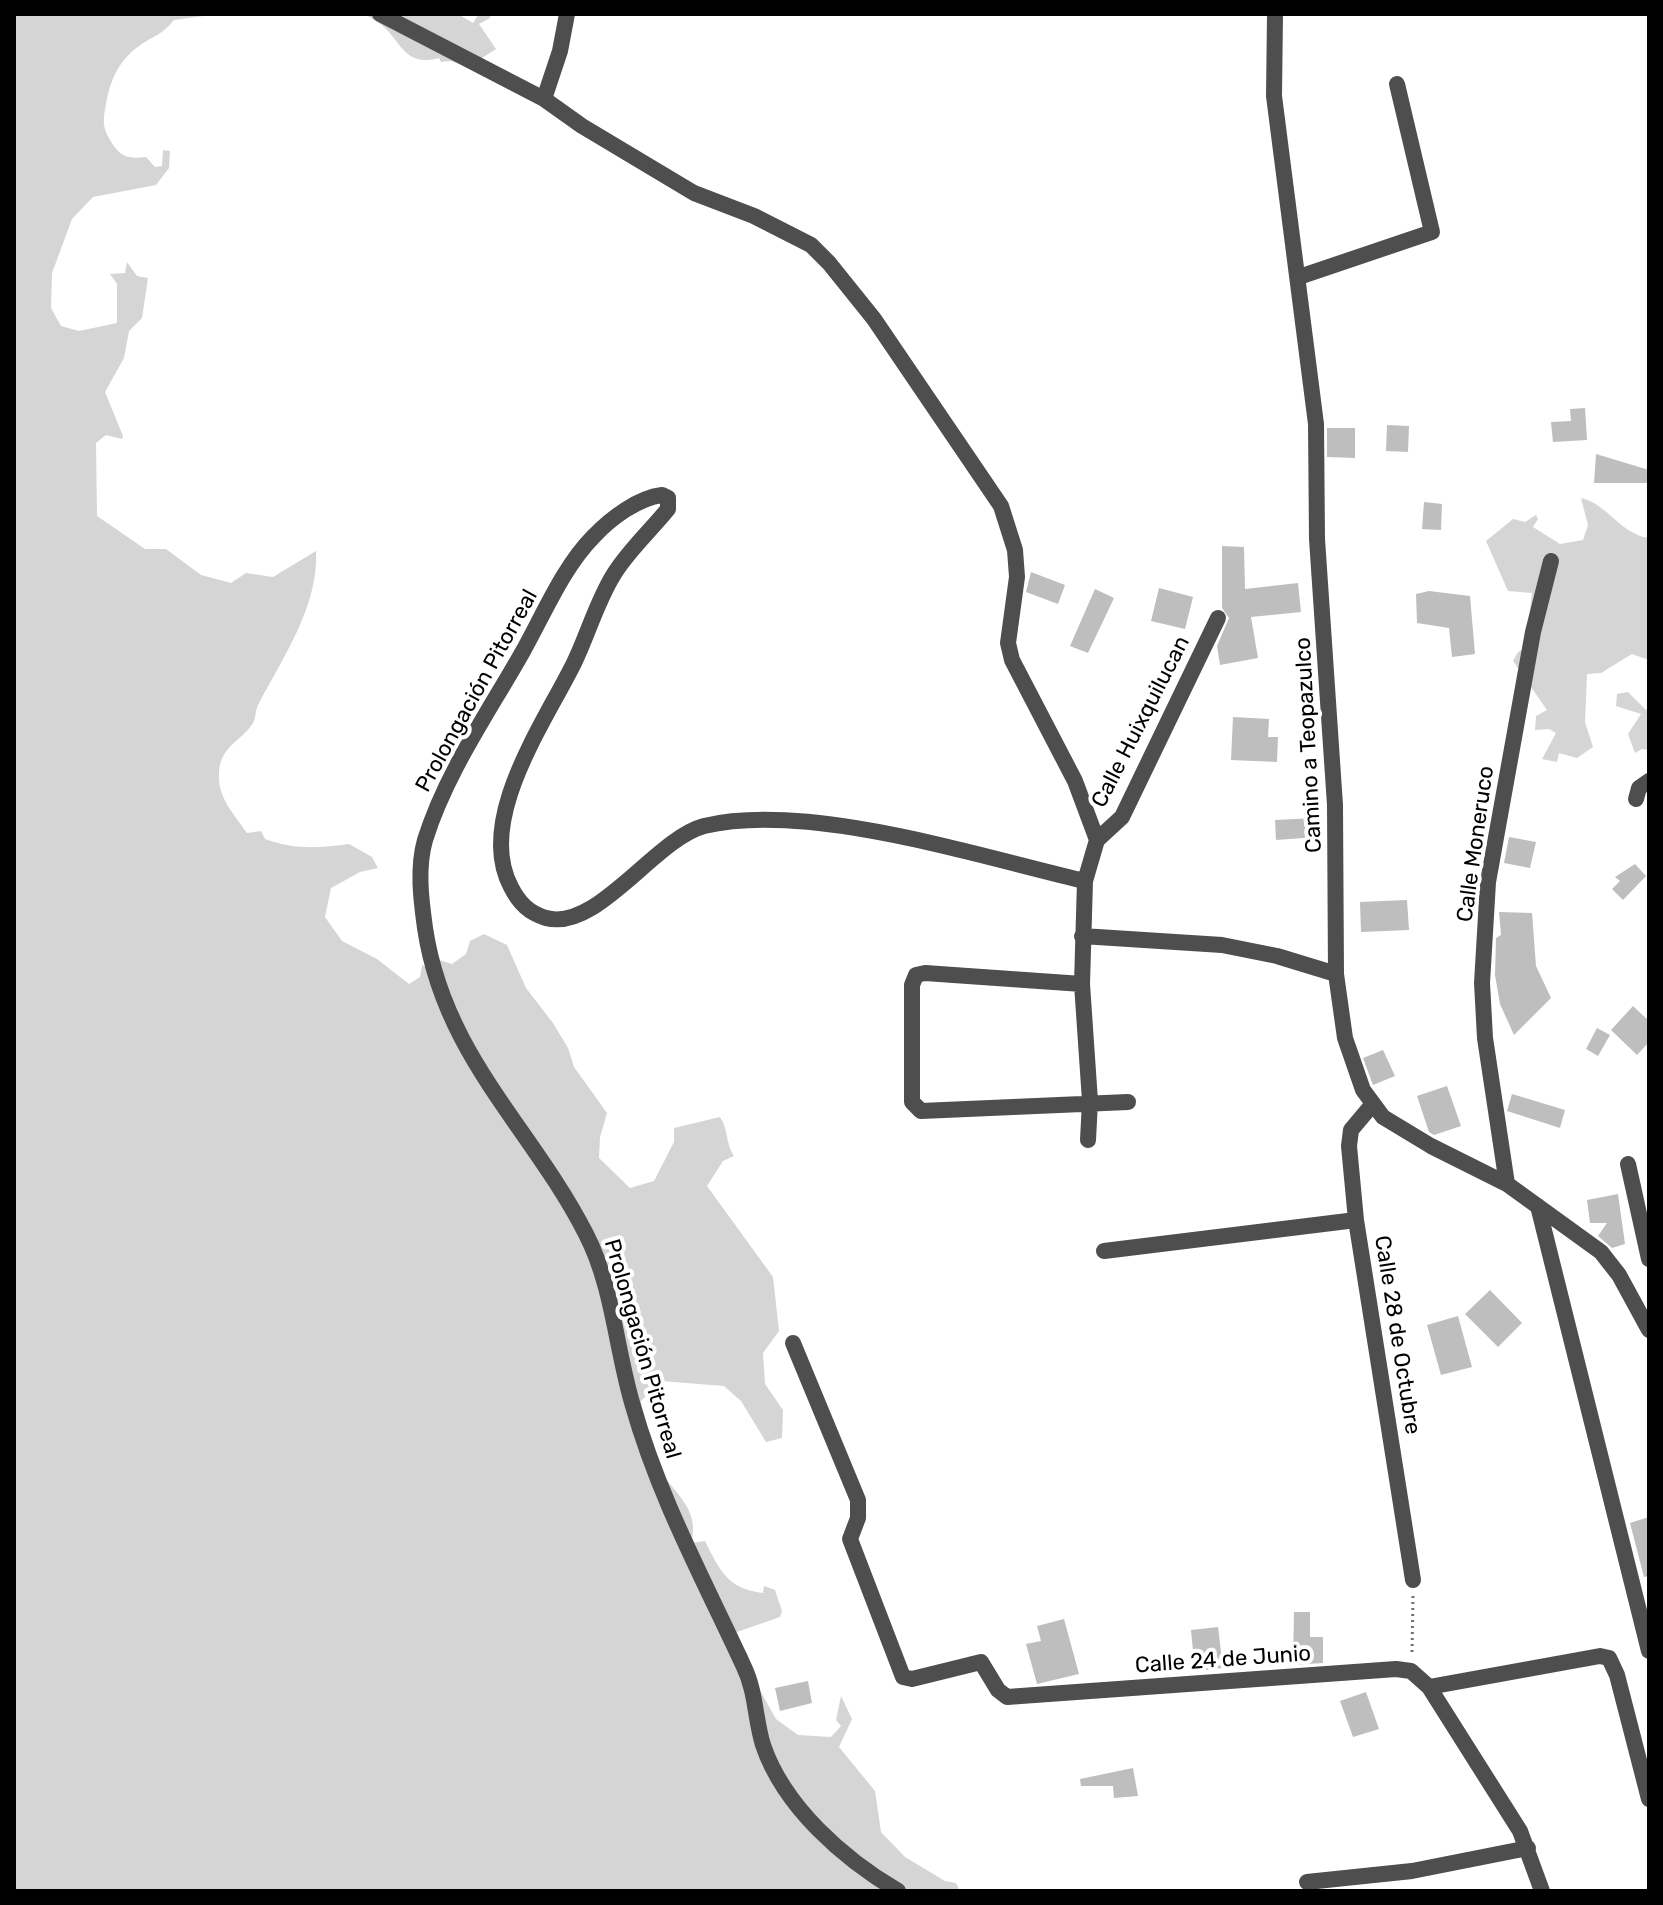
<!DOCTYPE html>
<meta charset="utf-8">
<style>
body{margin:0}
#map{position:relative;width:1663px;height:1905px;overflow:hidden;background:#fff;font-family:Rubik,sans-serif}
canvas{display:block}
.frame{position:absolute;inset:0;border:16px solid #000;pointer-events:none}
</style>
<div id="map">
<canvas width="1663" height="1905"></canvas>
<div class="frame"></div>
</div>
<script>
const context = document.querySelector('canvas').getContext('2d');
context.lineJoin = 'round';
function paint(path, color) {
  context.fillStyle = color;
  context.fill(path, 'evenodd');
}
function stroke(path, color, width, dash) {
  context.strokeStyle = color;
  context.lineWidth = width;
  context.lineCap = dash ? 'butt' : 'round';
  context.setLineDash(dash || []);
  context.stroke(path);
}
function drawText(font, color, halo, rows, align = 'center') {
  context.font = font + ' Rubik,sans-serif';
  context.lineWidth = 8;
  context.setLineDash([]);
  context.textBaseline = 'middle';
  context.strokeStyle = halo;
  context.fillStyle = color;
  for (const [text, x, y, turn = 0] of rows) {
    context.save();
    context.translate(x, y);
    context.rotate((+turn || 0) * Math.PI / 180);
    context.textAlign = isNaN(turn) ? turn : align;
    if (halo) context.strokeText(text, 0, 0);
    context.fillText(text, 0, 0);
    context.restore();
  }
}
const green = new Path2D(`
 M14 14H218L174 20C161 36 154 35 139 46 118 61 110 81 106 104 103 119 102 127 110 140 120 157 127 159 146 157L155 167 162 166 163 150 170 151 169 168 156 185 93 197 72 219 52 273 51 308 61 326 79 331 117 323V284L110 274 125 273 127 262 137 276 148 278 142 318 129 331 124 358 105 392 123 436 122 439 106 435 96 443 97 516 145 549H166L201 575 231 583 246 573 273 577 316 551C319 606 282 659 258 705 255 711 256 718 253 723 241 742 220 746 219 773 217 797 234 814 247 833L261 831 265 839C294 850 319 848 349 844L372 857 378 868 360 872 331 888 325 917 342 941 377 959 409 984 420 977 422 965 434 969 436 959 452 964 466 954 470 941 484 934 507 945 526 988 553 1023 568 1048 574 1067 607 1113 600 1137 599 1158 630 1188 654 1181 674 1142V1128L720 1117C729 1131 725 1142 734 1156L723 1161 707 1186 773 1277 779 1331 763 1353 765 1384 783 1410 782 1438 766 1442 741 1401 724 1386 661 1381 641 1401C642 1420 647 1445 655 1462 669 1490 702 1507 691 1543L705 1541C720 1571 728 1589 763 1593L764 1586 775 1590 782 1611 780 1617 734 1633 747 1653 757 1685 776 1719 798 1735 831 1737 841 1726 836 1720 841 1696 852 1719 839 1747 875 1791 881 1832 905 1857 945 1881 956 1883 960 1891H14Z
 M365 14H458L473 23 478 15 490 14V18L479 24 496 49 468 67 451 61 441 62 439 58C409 66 404 49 387 30 382 24 372 19 365 14Z
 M1581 498C1608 504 1620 534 1649 538V660L1632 654 1601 673 1587 674 1585 722 1593 747 1577 758 1559 753 1557 762 1542 759 1556 733 1549 729 1535 730 1536 716 1547 710 1513 661 1518 652 1533 644 1528 626 1532 593 1508 591 1486 541 1513 519 1525 522 1536 515 1538 519 1533 527 1560 544 1583 540 1588 525Z
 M1628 692 1646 710 1649 708V750L1642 749 1635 753 1628 734 1641 714 1616 706 1617 694Z`);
const building = new Path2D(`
 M1585 408 1587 440 1553 442 1551 422 1571 421 1570 409Z
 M1387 425 1409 426 1408 452 1386 451Z
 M1327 428H1355V458L1327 457Z
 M1596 454 1649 470V483H1594Z
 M1424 502 1442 504 1441 530 1422 529Z
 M1222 546 1244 547 1245 589 1298 583 1301 612 1251 617 1258 658 1220 665 1217 646 1229 618 1222 608Z
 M1031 572 1065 585 1058 604 1026 592Z
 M1159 588 1193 597 1185 629 1151 621Z
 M1095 589 1114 598 1088 653 1070 646Z
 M1429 591 1470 596 1475 654 1452 657 1449 628 1417 623 1416 594Z
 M1233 717 1269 719 1268 737H1278L1277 762 1231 760Z
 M1316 818 1317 837 1276 840 1275 820Z
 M1509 837 1536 842 1530 868 1504 863Z
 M1635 864 1646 876 1623 900 1612 889 1620 881 1615 877Z
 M1407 900 1409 930 1361 932 1360 902Z
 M1499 912 1532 913 1536 966 1551 998 1514 1035 1500 1004 1495 975 1496 938 1501 935Z
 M1633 1006 1649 1021V1042L1637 1055 1611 1030Z
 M1597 1028 1610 1035 1598 1056 1586 1049Z
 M1383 1050 1395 1076 1373 1085 1363 1058Z
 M1447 1086 1461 1126 1434 1135 1429 1132 1417 1096Z
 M1512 1094 1565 1110 1560 1128 1507 1111Z
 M1618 1194 1625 1244 1612 1248 1598 1236 1607 1223H1590L1587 1200Z
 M1490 1290 1522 1323 1498 1347 1465 1314Z
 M1458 1316 1472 1367 1441 1375 1427 1325Z
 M1649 1517V1576L1644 1577 1630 1523Z
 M1294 1612H1310V1637H1323V1663L1293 1665Z
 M1064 1619 1079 1674 1037 1684 1026 1644 1041 1641 1037 1626Z
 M1218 1627 1223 1668 1195 1671 1191 1630Z
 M808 1681 812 1703 780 1711 775 1688Z
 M1366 1692 1379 1729 1353 1737 1340 1701Z
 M1133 1768 1138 1796 1114 1798 1113 1786H1081L1080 1779Z`);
const path = new Path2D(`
 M1412 1652 1413 1596`);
const street = new Path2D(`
 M380 14 544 99 582 126 694 193 754 216 811 245 829 263 874 319 1001 506 1015 550 1017 577 1008 643 1012 660 1075 781 1097 840 1085 881 1082 984 925 973 916 975 912 985V1102L921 1111 1128 1102
 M1275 14 1274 96 1316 424 1317 539 1335 805 1336 974 1345 1038 1363 1090 1383 1117 1431 1146 1507 1184 1601 1252 1619 1275 1649 1330
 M544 99 560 51 567 14
 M1299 277 1432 232 1397 84
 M1636 799 1639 788 1649 781
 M1097 840 1122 817 1218 618
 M1082 936 1222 945 1277 956 1336 974
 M1082 984 1090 1101 1088 1140
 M1372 1105 1351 1130 1349 1146 1356 1220 1413 1580
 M1628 1164 1649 1259
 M1507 1184 1485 1038 1482 983 1488 882 1533 632 1551 561
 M1538 1206 1649 1651
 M1104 1251 1356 1220
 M793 1343 858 1500V1518L850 1539 903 1677 912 1679 981 1662 998 1690 1007 1697 1396 1669 1411 1671 1429 1687 1520 1831 1542 1891
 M1429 1687 1600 1656 1609 1658 1617 1675 1649 1799
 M1307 1882 1412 1871 1528 1848
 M898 1891C844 1859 784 1807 763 1745 755 1719 756 1692 744 1667 704 1580 659 1498 633 1406 616 1350 613 1286 586 1234 532 1128 444 1056 425 928 421 899 417 868 425 840 446 773 488 713 522 653 544 614 563 567 594 536 611 518 638 498 662 495L668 498V509C651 530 628 551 614 574 597 601 588 634 574 663 545 722 475 820 511 887 519 903 529 913 546 918 597 932 655 839 704 826 808 801 981 857 1085 881`);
const streetNames = [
 ["Prolongación Pitorreal",477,691,-61],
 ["Calle Huixquilucan",1141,722,-63],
 ["Camino a Teopazulco",1309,745,-93],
 ["Calle Moneruco",1476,844,-82],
 ["Calle 28 de Octubre",1397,1335,81],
 ["Prolongación Pitorreal",642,1349,74],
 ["Calle 24 de Junio",1223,1660,-4]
];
paint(green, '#d5d5d5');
paint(building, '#bebebe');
stroke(path, '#707070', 3, [2, 4]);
stroke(street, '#4e4e4e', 16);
drawText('22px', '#000', '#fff', streetNames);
</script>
